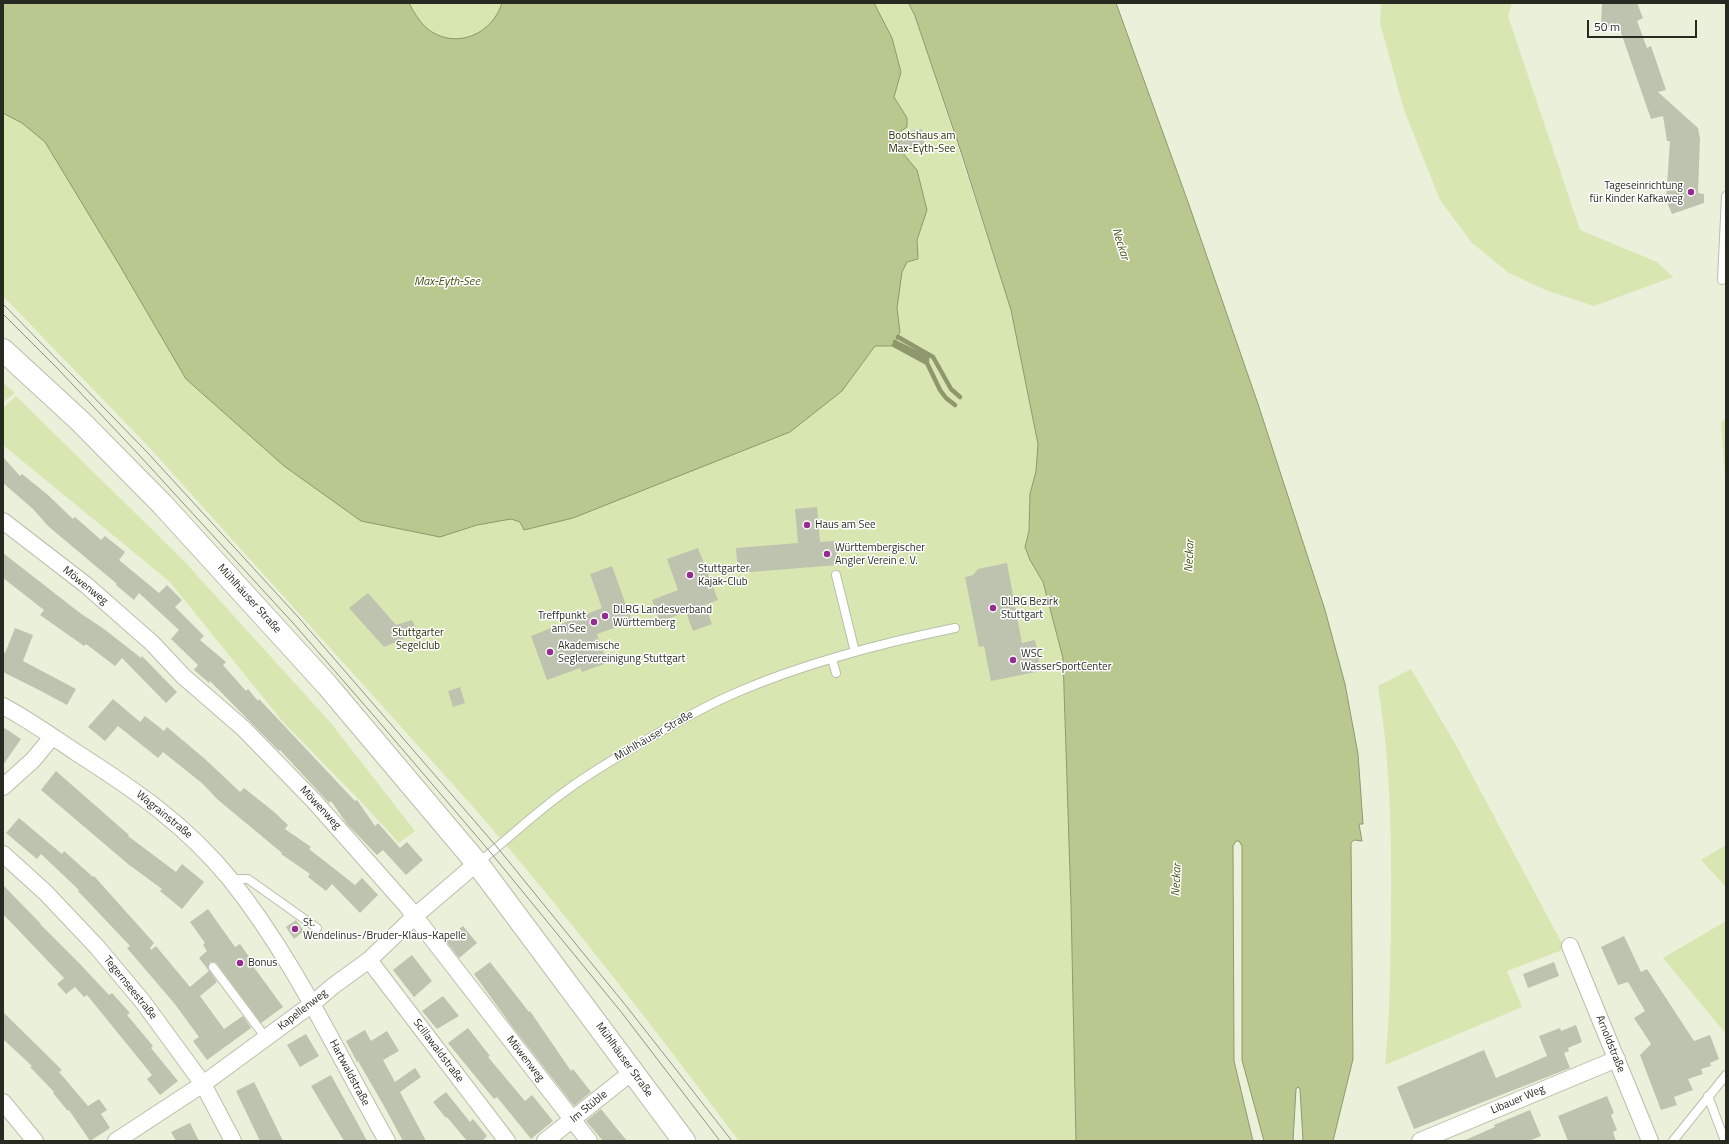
<!DOCTYPE html>
<meta charset="utf-8">
<style>
body{margin:0}
#map{position:relative;width:1729px;height:1144px;overflow:hidden;background:#eaf0da;font-family:"Titillium Web",sans-serif}
canvas{display:block}
.frame{position:absolute;inset:0;border:4px solid #272a21;pointer-events:none}
.scale{position:absolute;left:1587px;top:20px;width:110px;height:18px;box-sizing:border-box;border:2px solid #272a21;border-top:0;padding-left:5px;font-size:12px;line-height:14px;white-space:nowrap;color:#272a21;-webkit-text-stroke:3px #fff;paint-order:stroke}
</style>
<div id="map">
<canvas width="1729" height="1144"></canvas>
<div class="frame"></div>
<div class="scale">50 m</div>
</div>
<script>
const context = document.querySelector('canvas').getContext('2d');
context.lineJoin = 'round';
function paint(path, color) {
  context.fillStyle = color;
  context.fill(path, 'evenodd');
}
function stroke(path, color, width, dash) {
  context.strokeStyle = color;
  context.lineWidth = width;
  context.lineCap = dash ? 'butt' : 'round';
  context.setLineDash(dash || []);
  context.stroke(path);
}
function drawText(font, color, halo, rows, align = 'center') {
  context.font = font + ' "Titillium Web",sans-serif';
  context.lineWidth = 3;
  context.setLineDash([]);
  context.textBaseline = 'middle';
  context.strokeStyle = halo;
  context.fillStyle = color;
  for (const [text, x, y, turn = 0] of rows) {
    context.save();
    context.translate(x, y);
    context.rotate((+turn || 0) * Math.PI / 180);
    context.textAlign = isNaN(turn) ? turn : align;
    if (halo) context.strokeText(text, 0, 0);
    context.fillText(text, 0, 0);
    context.restore();
  }
}
const green = new Path2D(`
 M3 3H909L915 16 1011 310 1038 444 1036 471 1030 494 1029 531 1025 547 1030 560 1043 582 1063 658 1071 904 1076 1141H739C654 1028 568 916 476 810L148 446 3 296Z
 M1381 3H1512L1508 16 1580 230 1657 262 1673 277 1594 306 1548 291 1509 273 1472 243 1440 200 1404 110 1380 23Z
 M3 382 15 393 3 402Z
 M16 396 184 561 330 722 415 831 399 843 365 806 283 722 170 582 3 445V408Z
 M1726 418V489L1721 422Z
 M1411 669 1457 747 1565 949 1507 971 1522 1007 1385 1065C1390 1019 1390 972 1391 926 1392 847 1391 764 1378 686Z
 M1726 845V887L1701 860Z
 M1726 921V1034L1663 958Z`);
const water = new Path2D(`
 M3 3H409C415 14 421 25 432 32 460 49 493 32 502 3H874L892 38 901 72 894 97 907 118V127L898 133 901 151 917 170 927 210 917 240 918 259 907 262 902 272 897 308 900 332 893 346H875L842 391 790 432 573 518 524 530 520 522 511 519 477 525 440 537 361 521 284 466 186 379 120 266 45 142 22 123 3 113Z
 M909 3H1116L1188 202 1258 404 1325 610 1345 684 1358 754 1363 824H1359L1362 841 1354 840 1351 843 1353 1059 1333 1141H1303L1300 1089 1298 1087 1296 1089 1293 1141H1264L1242 1060V846L1239 841H1236L1233 846 1234 1061 1253 1141H1076L1071 904 1063 658 1043 582 1030 560 1025 547 1029 531 1030 494 1036 471 1038 444 1011 310 962 155 915 16Z`);
const stream = new Path2D(`
 M898 337 933 357 951 389 960 397
 M895 342 927 358V363
 M894 345 927 363 940 390 946 398 955 405`);
const building = new Path2D(`
 M1602 3H1637L1643 18 1637 21 1647 48 1651 46 1666 90 1658 92 1698 128 1700 139 1698 193 1704 194V203L1672 214 1666 200 1670 141H1667L1663 116 1651 119 1619 27H1601Z
 M922 129 925 147 901 151 898 133Z
 M3 457 20 476 22 474 48 495 73 519 75 517 101 540 105 536 125 552 119 560 159 593 167 585 182 600 175 607 204 636 200 640 226 662 223 665 246 691 248 689 258 701 259 699 355 801 357 800 375 826 378 823 400 848 407 842 423 860 406 875 383 850 377 855 347 824 331 801 329 803 280 750 279 751 210 681 209 683 194 670 198 665 171 639 179 630 139 593 134 600 116 585 117 584 48 526 33 509 3 483Z
 M817 507 820 542 836 541 838 565 738 573 736 548 798 543 795 509Z
 M698 548 718 600 705 605 712 624 693 631 686 612 660 622 652 600 678 590 667 559Z
 M3 553 80 613 104 629 141 658 142 656 177 692 166 703 122 658 115 666 86 644 84 646 40 615 44 610 3 578Z
 M1007 563 1022 643 1035 640 1041 671 991 681 984 646 979 647 965 577 973 575 978 569Z
 M612 566 632 622 597 634 607 663 582 672 580 668 547 680 531 636 602 608 590 574Z
 M368 593 396 625 412 620 418 633 384 647 349 608Z
 M15 628 33 635 23 661 76 689 67 705 39 690 3 672V652L5 653Z
 M460 687 465 703 453 707 448 691Z
 M113 699 140 722 145 716 164 731 167 727 205 759 240 792 244 788 273 811 288 825 285 829 311 847 309 849 355 885 362 878 378 895 360 913 332 884 326 891 308 877 310 874 281 854 282 853 217 799 203 784 163 752 158 758 118 726 105 741 88 727Z
 M3 727 21 739 3 765Z
 M56 771 129 835 128 836 176 872 182 864 204 882 182 909 160 891 162 889 128 864 41 790Z
 M19 818 62 854 64 851 93 877 94 876 154 943 150 948 151 950 156 946 190 987 209 971 199 958 207 951 203 945 205 943 190 922 208 909 235 947 240 944 255 965 253 966 283 1007 261 1023 217 964 215 962H210L208 968 217 982 200 996 224 1029 243 1016 251 1028 207 1060 193 1041 199 1037 174 1003 127 948 130 946 78 891 79 890 41 854 37 859 6 833Z
 M3 885 41 924H40L80 964 109 995 112 993 130 1013 127 1015 153 1046 151 1048 178 1081 160 1095 147 1079 152 1075 87 995 84 997 75 987 66 994 57 984 64 978 3 914Z
 M296 920 304 931 294 939 286 927Z
 M463 926 477 943 459 958 445 940Z
 M1624 936 1641 972 1647 969 1694 1041 1710 1035 1719 1059 1710 1063 1711 1066 1701 1069 1703 1074 1688 1079 1693 1090 1674 1097 1677 1105 1661 1110 1640 1055 1651 1044 1634 1018 1645 1011 1628 982 1618 985 1601 947Z
 M412 955 432 981 414 997 393 970Z
 M490 962 529 1012 530 1011 571 1071 573 1069 591 1092 574 1106 511 1025 474 974Z
 M1554 962 1559 976 1528 988 1523 974Z
 M443 996 459 1016 437 1029 422 1011Z
 M3 1012 62 1070 59 1072 88 1106 99 1099 107 1110 101 1114 110 1128 90 1141 69 1110 68 1111 53 1093 54 1092 30 1067 32 1066 3 1039Z
 M1576 1025 1582 1042 1568 1048 1569 1051 1564 1053 1570 1068 1414 1129 1397 1087 1484 1050 1496 1078 1547 1056 1539 1036 1560 1028 1561 1031Z
 M468 1028 490 1056 488 1057 525 1101 532 1095 553 1121 531 1139 497 1097 494 1099 448 1043Z
 M365 1030 371 1041 387 1031 399 1051 383 1060 395 1082 415 1068 421 1077 400 1092 426 1141H403L384 1106 358 1061 357 1062 346 1041Z
 M306 1034 319 1056 300 1067 287 1045Z
 M331 1075 358 1124 367 1141H344L311 1086Z
 M254 1082 264 1102 283 1141H260L236 1091Z
 M446 1092 470 1122 473 1119 487 1136 482 1141H467L447 1117 446 1118 433 1102Z
 M1607 1096 1614 1113 1611 1115 1617 1130 1613 1132 1616 1141H1568L1558 1116Z
 M601 1109 618 1130 627 1141H603L586 1121Z
 M1530 1110 1541 1136 1529 1141H1463L1495 1127 1494 1125Z
 M190 1123 199 1141H176L171 1132Z`);
const service = new Path2D(`
 M1722 280 1726 196
 M836 575 855 652
 M832 659 836 673
 M478 863C508 839 536 812 567 790 587 775 609 762 631 749 666 728 702 707 740 691 808 662 882 643 955 628
 M230 879H248L317 928
 M213 967 266 1038
 M1708 1096 1725 1141
 M1673 1141 1726 1075`);
const minor = new Path2D(`
 M3 521 86 585 152 643 183 676 244 729 314 801 406 905 589 1141
 M3 706C29 720 53 737 77 753 135 790 186 825 230 879 294 959 337 1053 387 1141
 M3 787 33 760 52 737
 M3 854 46 893 97 947 143 1002 203 1084 233 1141
 M1570 946 1650 1141
 M369 960 507 1141
 M3 1102 35 1141
 M116 1141 203 1084 312 1004 333 986 369 960 415 916 477 863
 M545 1141 632 1072
 M1420 1141 1617 1059`);
const secondary = new Path2D(`
 M3 350 80 421 162 504 327 685 477 863 684 1141`);
const tram = new Path2D(`
 M3 304 146 451 299 618 497 847 627 1007 732 1141
 M3 314 58 369 140 456 293 623 374 716 491 853 622 1013 720 1141`);
const markers = [
 [1691,192,4,"#952c90"],
 [807,525,4,"#952c90"],
 [827,554,4,"#952c90"],
 [690,575,4,"#952c90"],
 [993,608,4,"#952c90"],
 [605,616,4,"#952c90"],
 [594,622,4,"#952c90"],
 [550,652,4,"#952c90"],
 [1013,660,4,"#952c90"],
 [295,929,4,"#952c90"],
 [240,963,4,"#952c90"]
];
const parkNames = [
 ["Bootshaus am",922,136],
 ["Max-Eyth-See",922,149],
 ["Stuttgarter",418,633],
 ["Segelclub",418,646]
];
const poiNames = [
 ["Tageseinrichtung",1683,186,"right"],
 ["für Kinder Kafkaweg",1683,199,"right"],
 ["Haus am See",815,525],
 ["Württembergischer",835,548],
 ["Angler Verein e. V.",835,561],
 ["Stuttgarter",698,569],
 ["Kajak-Club",698,582],
 ["DLRG Bezirk",1001,602],
 ["Stuttgart",1001,615],
 ["DLRG Landesverband",613,610],
 ["Württemberg",613,623],
 ["Treffpunkt",586,616,"right"],
 ["am See",586,629,"right"],
 ["Akademische",558,646],
 ["Seglervereinigung Stuttgart",558,659],
 ["WSC",1021,654],
 ["WasserSportCenter",1021,667],
 ["St.",303,923],
 ["Wendelinus-/Bruder-Klaus-Kapelle",303,936],
 ["Bonus",248,963]
];
const streetNames = [
 ["Möwenweg",85,586,39],
 ["Mühlhäuser Straße",249,599,48],
 ["Mühlhäuser Straße",654,736,-30],
 ["Möwenweg",320,808,47],
 ["Wagrainstraße",164,815,39],
 ["Tegernseestraße",130,988,51],
 ["Kapellenweg",303,1010,-38],
 ["Arnoldstraße",1610,1044,68],
 ["Scillawaldstraße",438,1051,53],
 ["Möwenweg",525,1059,52],
 ["Mühlhäuser Straße",624,1060,54],
 ["Hartwaldstraße",349,1073,62],
 ["Libauer Weg",1518,1100,-23],
 ["Im Stüble",589,1107,-39]
];
const waterNames = [
 ["Neckar",1120,244,73],
 ["Max-Eyth-See",447,282],
 ["Neckar",1190,556,-88],
 ["Neckar",1177,880,-88]
];
paint(green, '#d8e6b2');
paint(water, '#b9c88e');
stroke(water, '#8d996d', 1);
stroke(stream, '#8d996d', 4.5);
paint(building, '#bdc3ae');
stroke(service, '#b9bfaa', 10);
stroke(minor, '#b9bfaa', 18);
stroke(secondary, '#b9bfaa', 24);
stroke(service, '#fff', 8);
stroke(minor, '#fff', 16);
stroke(secondary, '#fff', 22);
stroke(tram, '#909585', 1);
for (const [x, y, r, color] of markers) {
  const dot = new Path2D();
  dot.arc(x, y, r, 0, 2 * Math.PI);
  context.fillStyle = color;
  context.fill(dot);
  stroke(dot, '#fff', 1.5);
}
drawText('11px', '#272f03', '#fff', parkNames);
drawText('11px', '#272a21', '#fff', poiNames, 'left');
drawText('11px', '#272a21', '#fff', streetNames);
drawText('italic 12px', '#44500f', '#fff', waterNames);
</script>
